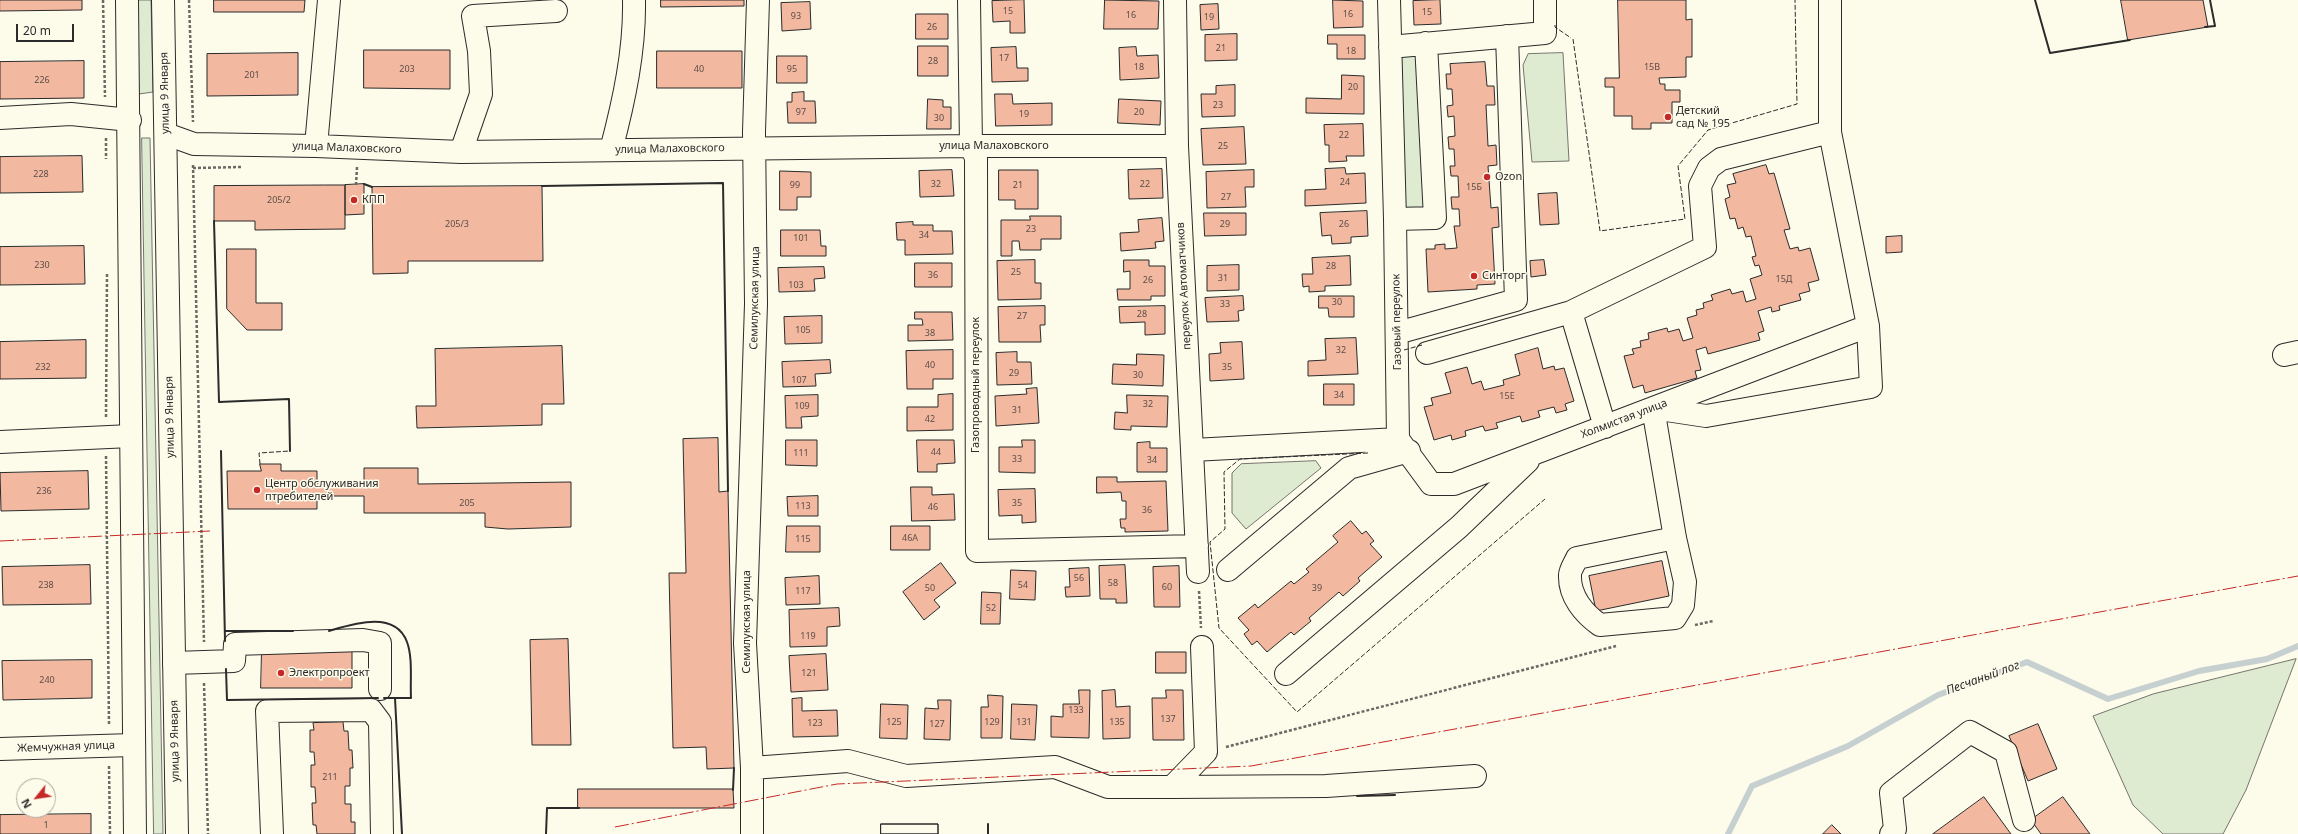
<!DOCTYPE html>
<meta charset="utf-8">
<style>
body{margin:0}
#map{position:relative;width:2298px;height:834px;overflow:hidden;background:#fdfbea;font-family:"Noto Sans",sans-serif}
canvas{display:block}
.north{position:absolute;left:16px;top:778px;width:40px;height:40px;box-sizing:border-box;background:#fdfbea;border:1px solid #a9a89e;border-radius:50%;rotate:240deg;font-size:11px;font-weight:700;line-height:16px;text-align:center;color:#2b2b2b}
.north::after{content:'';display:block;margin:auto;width:14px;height:18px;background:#c62828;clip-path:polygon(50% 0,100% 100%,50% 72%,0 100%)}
.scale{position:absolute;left:16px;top:24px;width:58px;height:18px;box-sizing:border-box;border:2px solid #2b2b2b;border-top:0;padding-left:5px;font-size:12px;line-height:14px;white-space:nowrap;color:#2b2b2b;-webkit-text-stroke:3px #fdfbea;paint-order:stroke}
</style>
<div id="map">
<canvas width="2298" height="834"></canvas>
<div class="north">N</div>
<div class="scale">20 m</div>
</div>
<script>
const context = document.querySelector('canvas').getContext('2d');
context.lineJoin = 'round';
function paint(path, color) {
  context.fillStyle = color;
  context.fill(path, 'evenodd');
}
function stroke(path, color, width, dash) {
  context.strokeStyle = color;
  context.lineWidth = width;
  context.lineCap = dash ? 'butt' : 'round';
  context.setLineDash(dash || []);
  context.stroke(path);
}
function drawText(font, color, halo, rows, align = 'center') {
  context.font = font + ' "Noto Sans",sans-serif';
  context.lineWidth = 3;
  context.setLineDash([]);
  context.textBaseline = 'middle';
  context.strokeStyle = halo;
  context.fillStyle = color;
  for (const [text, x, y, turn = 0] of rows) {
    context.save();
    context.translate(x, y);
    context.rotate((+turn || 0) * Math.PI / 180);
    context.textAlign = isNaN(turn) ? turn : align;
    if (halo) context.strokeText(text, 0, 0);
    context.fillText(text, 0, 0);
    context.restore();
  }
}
const green = new Path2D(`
 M138 0H151L153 92 139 94Z
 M1426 43 1435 218 1395 219 1390 47Z
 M1563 53 1569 161 1532 162 1523 65 1528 54Z
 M142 138H150L163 834H154Z
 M1316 461 1321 468 1246 529 1232 513V473L1241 464Z
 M2296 659 2246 790 2223 834H2163L2133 805 2093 716 2153 694Z`);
const stream = new Path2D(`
 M1728 834 1752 786 1848 746 1938 695 2027 662 2108 699 2199 671 2267 659 2298 646`);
const building = new Path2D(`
 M0 0H82V10L0 11Z
 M214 0H305L304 12H214Z
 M661 0H744V6L661 7Z
 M1024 0 1025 33H1010V21L993 22 992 1Z
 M1105 0 1159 1 1158 29H1104Z
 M1333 0 1363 1V27L1334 28Z
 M1440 0 1441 24 1414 25 1413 1Z
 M1618 0H1686V20L1692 19V57H1686V77L1659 78 1660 84H1665V90H1680V102H1672V123H1651V129H1632V116H1614V87H1605V78H1619Z
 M2121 0H2203L2208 27 2128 40Z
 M810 2 811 29 782 31 781 3Z
 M1218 4 1219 29 1201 30 1200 5Z
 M916 14H948V39H916Z
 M1237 34V60L1205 61V35Z
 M1328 35H1365V59H1337V44H1328Z
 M918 46H948V76H918Z
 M1016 47 1017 68H1028V81L992 82 991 48Z
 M1136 47 1137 56 1158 55 1159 78 1120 80 1119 48Z
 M364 50H450V89L364 88Z
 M657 51H742V88H657Z
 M298 53V95L207 96V54Z
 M777 56H807V83H777Z
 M84 61V98L0 99V62Z
 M1485 62 1487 86H1494L1495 105H1486L1488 146 1496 145 1497 165 1488 166 1491 208 1498 207 1499 227 1492 228 1495 284 1477 285V289L1428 292 1426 249H1435V245L1445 244V249L1457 248 1454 226H1460L1459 209H1452L1451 197H1459L1458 176H1451L1450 166H1455L1454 149H1449L1448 137 1455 136 1454 116 1448 117 1447 106 1453 105 1452 89H1447L1446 74H1451L1450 64Z
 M1342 75 1364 76V114L1306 113V98L1341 99Z
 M1235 85V116L1202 117 1201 94H1216V86Z
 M804 92V101H815L816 123H788L787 102H792V93Z
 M995 94H1012L1013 104 1052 103V125L996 126Z
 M928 99 943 100V107H951V129H927Z
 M1119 99 1161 101 1160 125 1118 123Z
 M1363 124 1364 156H1346L1347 161 1329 162V145H1325L1324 125Z
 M1244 127 1246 164 1203 165 1201 129Z
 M82 156 83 192 0 193V157Z
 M1766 165 1769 174 1774 173 1790 229 1784 230 1790 249 1798 247 1799 251 1810 248 1819 280 1808 283 1810 291 1799 294 1801 300 1779 306 1780 310 1772 312 1771 307 1758 311 1764 331 1758 333 1760 340 1708 354 1706 347 1696 350 1701 370 1695 371 1697 378 1645 393 1643 385 1633 388 1624 356 1634 354 1632 349 1641 347 1640 341 1649 339 1648 333 1667 328 1668 332 1679 329 1683 341 1693 338 1687 318 1697 315 1696 310 1704 308 1703 303 1713 300 1711 295 1730 289 1732 294 1743 291 1746 302 1756 299 1750 279 1762 275 1759 265 1755 266 1752 257 1756 256 1751 236 1746 237 1743 227 1738 229 1735 218 1730 219 1725 199 1730 197 1727 185 1736 183 1733 174Z
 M1345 168 1346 174 1365 173 1366 203 1305 206V190L1326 189 1325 169Z
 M1162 169 1163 198 1129 199 1128 170Z
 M952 170 954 196 920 197 919 171Z
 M999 170H1038V209H1015V200H999Z
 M1254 170V187H1245L1246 207 1207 208 1206 172Z
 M780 171 811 172V197H797V210H780Z
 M364 184V214L345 215V185Z
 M325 185H345V229L255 230V221H214V186Z
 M542 186 543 261H408V273L373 274 372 187Z
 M1557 193 1559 224 1540 225 1538 194Z
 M1367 211 1368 236 1351 237V243L1332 244 1331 235 1322 236 1320 213Z
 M1204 213H1246V235L1205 236Z
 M1030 216H1061V239H1041V250H1020L1019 241H1012V256H1001V220H1030Z
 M1162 218 1164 241 1155 242 1156 248 1121 251 1120 233 1139 232 1138 220Z
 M913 222V225H933V231H952L953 254 905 255V240H897L896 223Z
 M781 230H820L821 246H826V256H781Z
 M1902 236V252L1886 253V237Z
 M84 246 85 284 0 285V247Z
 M227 249H256V303H282V330H247L227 309Z
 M1350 256 1351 285 1325 286V291L1309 292V286L1303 287 1302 274H1313L1312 258Z
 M1035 260V283H1041V299L998 300 997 261Z
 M1124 260H1149V266H1165V296H1151V300H1118L1117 289H1130V271L1124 272Z
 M1544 260 1546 275 1531 277 1530 261Z
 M915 263H952V287H915Z
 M1239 265V290L1207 291V266Z
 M824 267 825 278 814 279 815 291 779 292 778 268Z
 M1243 296 1244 310 1238 311 1239 321 1207 322 1205 298Z
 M1319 296H1354V317H1329L1328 308H1319Z
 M1045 306V325H1040L1041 342H999L998 307Z
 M1165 306V334L1145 335V322L1120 323 1119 307Z
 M915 312H952L953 340 908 341V325H923L922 319H915Z
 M822 316V343L785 344 784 317Z
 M1356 338 1358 374 1308 376V361L1326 360 1325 339Z
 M86 340V378L0 379V342Z
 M1242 342 1244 379 1210 381 1209 354 1221 353 1220 343Z
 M562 346 564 404H542V425L417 428 416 406H436L435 349Z
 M1538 348 1543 369 1554 366 1555 370 1564 368 1574 401 1565 404 1567 410 1556 413 1554 407 1538 411 1540 417 1522 422 1520 416 1496 423 1498 428 1485 431 1483 426 1465 431 1466 436 1452 440 1451 435 1434 440 1424 407 1433 405 1431 398 1451 393 1445 373 1467 367 1472 384 1481 381 1484 390 1504 385 1503 380 1520 375 1515 355Z
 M953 350V379H933V389H907L906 351Z
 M1017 352V362H1031L1032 384 997 385 996 353Z
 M1137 354 1164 355 1163 386 1112 384 1113 364 1136 365Z
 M830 360 831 373 815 374 816 386 783 387 782 362Z
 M1324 384H1354V405H1324Z
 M1037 388 1039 423 996 426 995 396 1027 394 1026 389Z
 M953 394V430L907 431V407H938V395Z
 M818 395V416L801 417 802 428H786L785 396Z
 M1127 395 1168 396 1167 427 1131 426V430L1114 429 1115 412 1127 413Z
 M718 438 719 492 728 491 734 768 707 769 706 747 673 748 669 573H686L683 439Z
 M786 440H817V466L786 465Z
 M917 440H954L955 463 937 464V472H918Z
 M1022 440H1035V473L999 472V447H1022Z
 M1150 442V448H1167V472H1137V443Z
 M260 464H281V471H317V483H364V468H418V484L571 482V527L508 529 485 527V513H364V496H317V509H228L227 471H261Z
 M88 471 89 509 1 511 0 473Z
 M1097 477H1117V482L1166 481 1168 531 1125 532V528H1121L1120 519H1126V501H1122L1121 492 1097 493Z
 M911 487H932V495L954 494 955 520 912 521Z
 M1035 489 1036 522 1022 523V515L999 516 998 490Z
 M818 496V516H788L787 497Z
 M1351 521 1362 534 1366 531 1374 541 1370 544 1382 557 1358 578 1360 581 1343 596 1339 592 1309 618 1311 621 1294 635 1291 632 1267 652 1257 641 1252 645 1244 634 1249 630 1238 618 1255 604 1258 608 1291 581 1294 584 1309 572 1306 569 1338 542 1333 536Z
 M787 526H820V552H786Z
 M891 526H930V550H891Z
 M1662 561 1669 596 1596 611 1589 576Z
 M941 563 956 583 934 600 940 607 924 620 903 592Z
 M90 565 91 604 3 605 2 567Z
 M1125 565 1127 603H1116V599H1100L1099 566Z
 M1179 566 1180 607H1154L1153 567Z
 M1089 568 1090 596 1066 597 1065 587H1070L1069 569Z
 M1011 570 1036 571 1035 600 1010 599Z
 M819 576 820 604 786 605 785 578Z
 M982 592 1001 593 1000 624H981Z
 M839 608 840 626 827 627V646L790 647 789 610Z
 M568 639 571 745H532L530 640Z
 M262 649 352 650V688H261Z
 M1156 652H1186V673H1156Z
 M826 654 828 690 791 692 789 656Z
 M92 660V698L3 700 2 661Z
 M1079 690H1090L1089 738 1051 737V716L1063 717V704H1079Z
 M1115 690 1116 707 1130 706V738L1103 739 1102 691Z
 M1166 690H1183L1184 740H1153L1152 698H1166Z
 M988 695 1003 696 1002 738H981V707H988Z
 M802 698V711L837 710 838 736 793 737 792 699Z
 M938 700H951L950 740 924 739 925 708 938 709Z
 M881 704 908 705 907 739 880 738Z
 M1012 704 1037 705 1035 740 1011 739Z
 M343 722 344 731H348L349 750H352L353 768H350V786H345V804H351V822H355V834H317L316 825H313L312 803H316L315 787H311V765H315L314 752H310V730H314L313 723Z
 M2038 724 2057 769 2028 781 2009 736Z
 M578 789H733L734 808H578Z
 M1984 797 2011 834H1933Z
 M2063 797 2090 834H2041L2031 820Z
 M91 814V834H0V815Z
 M881 824H938V834H881Z
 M881 824H938V834H881Z
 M1832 825 1841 834H1823Z`);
const path = new Path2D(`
 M103 0 105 97
 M189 0 193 122
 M106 138V159
 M193 165 204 642
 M193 168 242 167
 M356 185 357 167
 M106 417 107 274
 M106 456 109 725
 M1199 591 1201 628
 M1695 625 1713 621
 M204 683 208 834
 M1226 747 1616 646
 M109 766 110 834`);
const minor = new Path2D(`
 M758 0 754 132 756 304 745 643 752 768 848 761 906 776 1055 767 1108 787H1172L1206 752 1202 647
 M969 0 971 146 976 158 977 551 1197 546
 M1175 0 1177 146 1198 572
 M1390 47 1545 33V0
 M0 118 71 114 130 120
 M166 134 194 144 316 146 461 152 971 146H1177
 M316 146 329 0
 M611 150C624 101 635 50 634 0
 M461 152 481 94 479 51 473 16 556 11
 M1395 219 1435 218 1426 43
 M1571 312 1605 427
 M1397 333 1516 300 1507 36
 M1427 353 1571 312 1705 247 1700 186 1709 168 1721 159 1830 132
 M2284 355 2298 352
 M1398 439 1431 484H1454L1868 326
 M0 442 131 436
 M1193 450 1398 439 1395 219 1389 0
 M1675 538 1577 558C1575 563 1570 570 1570 575 1569 596 1584 614 1600 625L1675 618 1683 605 1685 582 1675 538 1653 408 1706 416 1871 387 1868 326 1830 132V0
 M1228 570 1349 468 1409 451
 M174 663 234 661 235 644 363 640 380 643V689
 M1286 674 1459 527 1528 461
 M0 749 133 745
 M752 768V834
 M1172 787 1326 786 1475 776
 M272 834 267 711 371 710 380 722 382 834
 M1891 834 1895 829 1891 793 1970 732 2006 752 2024 820`);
const major = new Path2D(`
 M127 0 135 834
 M163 0 177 834`);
const fence = new Path2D(`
 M1555 25V27L1571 38
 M1573 39 1600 231 1685 219 1678 166 1708 130 1797 104 1795 0
 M1404 350 1422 345
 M1368 453 1240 459 1224 472 1225 529 1210 542 1219 628 1297 712 1545 499
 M260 464 259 453 290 451`);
const wall = new Path2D(`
 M2035 0 2050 53 2130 40
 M2205 27 2215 26 2210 0
 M364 184 372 187
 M542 186 723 183 728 491
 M214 221 219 402 289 399 290 451
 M221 451 225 641
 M225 631H293
 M329 631C353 624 395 610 407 642 413 658 410 681 411 698H395
 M226 669 227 700 378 698
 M384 698H395L402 834
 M733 790 734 768
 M1357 796 1395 795
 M546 834 547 808H579
 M988 834V824`);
const power = new Path2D(`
 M0 541 210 531
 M615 827 837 784 1251 766 2298 576`);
const markers = [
 [1668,117,4,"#c62828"],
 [1487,177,4,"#c62828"],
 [354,200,4,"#c62828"],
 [1474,276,4,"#c62828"],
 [257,490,4,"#c62828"],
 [281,673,4,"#c62828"]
];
const numberNames = [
 ["15",1008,11],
 ["15",1427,12],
 ["16",1348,14],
 ["16",1131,15],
 ["93",796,16],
 ["19",1209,17],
 ["26",932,27],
 ["21",1221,48],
 ["18",1351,51],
 ["17",1004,58],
 ["28",933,61],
 ["18",1139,67],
 ["15В",1652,67],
 ["203",407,69],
 ["40",699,69],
 ["95",792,69],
 ["201",252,75],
 ["226",42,80],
 ["20",1353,87],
 ["23",1218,105],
 ["97",801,112],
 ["20",1139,112],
 ["19",1024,114],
 ["30",939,118],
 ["22",1344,135],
 ["25",1223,146],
 ["228",41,174],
 ["24",1345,182],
 ["32",936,184],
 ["22",1145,184],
 ["99",795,185],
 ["21",1018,185],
 ["15Б",1474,187],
 ["27",1226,197],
 ["205/2",279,200],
 ["205/3",457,224],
 ["29",1225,224],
 ["26",1344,224],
 ["23",1031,229],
 ["34",924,235],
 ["101",801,238],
 ["230",42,265],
 ["28",1331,266],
 ["25",1016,272],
 ["36",933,275],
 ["31",1223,278],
 ["15Д",1784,279],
 ["26",1148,280],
 ["103",796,285],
 ["30",1337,302],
 ["33",1225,304],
 ["28",1142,314],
 ["27",1022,316],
 ["105",803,330],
 ["38",930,333],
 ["32",1341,350],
 ["40",930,365],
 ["232",43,367],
 ["35",1227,367],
 ["29",1014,373],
 ["30",1138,375],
 ["107",799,380],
 ["34",1339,395],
 ["15Е",1507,396],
 ["32",1148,404],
 ["109",802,406],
 ["31",1017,410],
 ["42",930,419],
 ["44",936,452],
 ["111",801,453],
 ["33",1017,459],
 ["34",1152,460],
 ["236",44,491],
 ["205",467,503],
 ["35",1017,503],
 ["113",803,506],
 ["46",933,507],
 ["36",1147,510],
 ["46А",910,538],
 ["115",803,539],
 ["56",1079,578],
 ["58",1113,583],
 ["238",46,585],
 ["54",1023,585],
 ["60",1167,587],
 ["50",930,588],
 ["39",1317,588],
 ["117",803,591],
 ["52",991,608],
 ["119",808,636],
 ["121",809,673],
 ["240",47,680],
 ["133",1076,710],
 ["137",1168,719],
 ["125",894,722],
 ["129",992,722],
 ["131",1024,722],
 ["135",1117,722],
 ["123",815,723],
 ["127",937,724],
 ["211",330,777],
 ["1",46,825]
];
const streetNames = [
 ["улица 9 Января",165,93,-91],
 ["улица Малаховского",994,146],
 ["улица Малаховского",347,148,2],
 ["улица Малаховского",670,149,-1],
 ["переулок Автоматчиков",1184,286,-93],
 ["Семилукская улица",755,298,-89],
 ["Газовый переулок",1397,322,-91],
 ["Газопроводный переулок",976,385,-90],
 ["улица 9 Января",170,417,-91],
 ["Холмистая улица",1624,419,-21],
 ["Семилукская улица",747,622,-90],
 ["улица 9 Января",175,741,-91],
 ["Жемчужная улица",66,747,-2]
];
const poiNames = [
 ["Детский",1676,111],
 ["сад № 195",1676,124],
 ["Ozon",1495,177],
 ["КПП",362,200],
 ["Синторг",1482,276],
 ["Центр обслуживания",265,484],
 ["птребителей",265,497],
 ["Электропроект",289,673]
];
const waterNames = [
 ["Песчаный лог",1983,678,-20]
];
paint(green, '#deebd1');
stroke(green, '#74746e', 1);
stroke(stream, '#c7d0d0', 6);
paint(building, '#f2b8a0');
stroke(building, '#2b2b2b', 1);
stroke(minor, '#2b2b2b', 24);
stroke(major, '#2b2b2b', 24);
stroke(path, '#6a6964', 2.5, [3, 2]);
stroke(minor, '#fdfbea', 22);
stroke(major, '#fdfbea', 22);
stroke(fence, '#2b2b2b', 1, [5, 2]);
stroke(wall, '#2b2b2b', 2);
stroke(power, '#c62828', 1, [14, 3, 2, 3]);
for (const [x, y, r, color] of markers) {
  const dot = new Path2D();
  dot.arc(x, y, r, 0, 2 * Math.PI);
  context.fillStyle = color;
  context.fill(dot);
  stroke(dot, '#fdfbea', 1.5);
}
drawText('9px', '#5d4e48', null, numberNames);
drawText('11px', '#2b2b2b', '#fdfbea', streetNames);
drawText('11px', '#2b2b2b', '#fdfbea', poiNames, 'left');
drawText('italic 12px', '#2b2b2b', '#fdfbea', waterNames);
</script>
